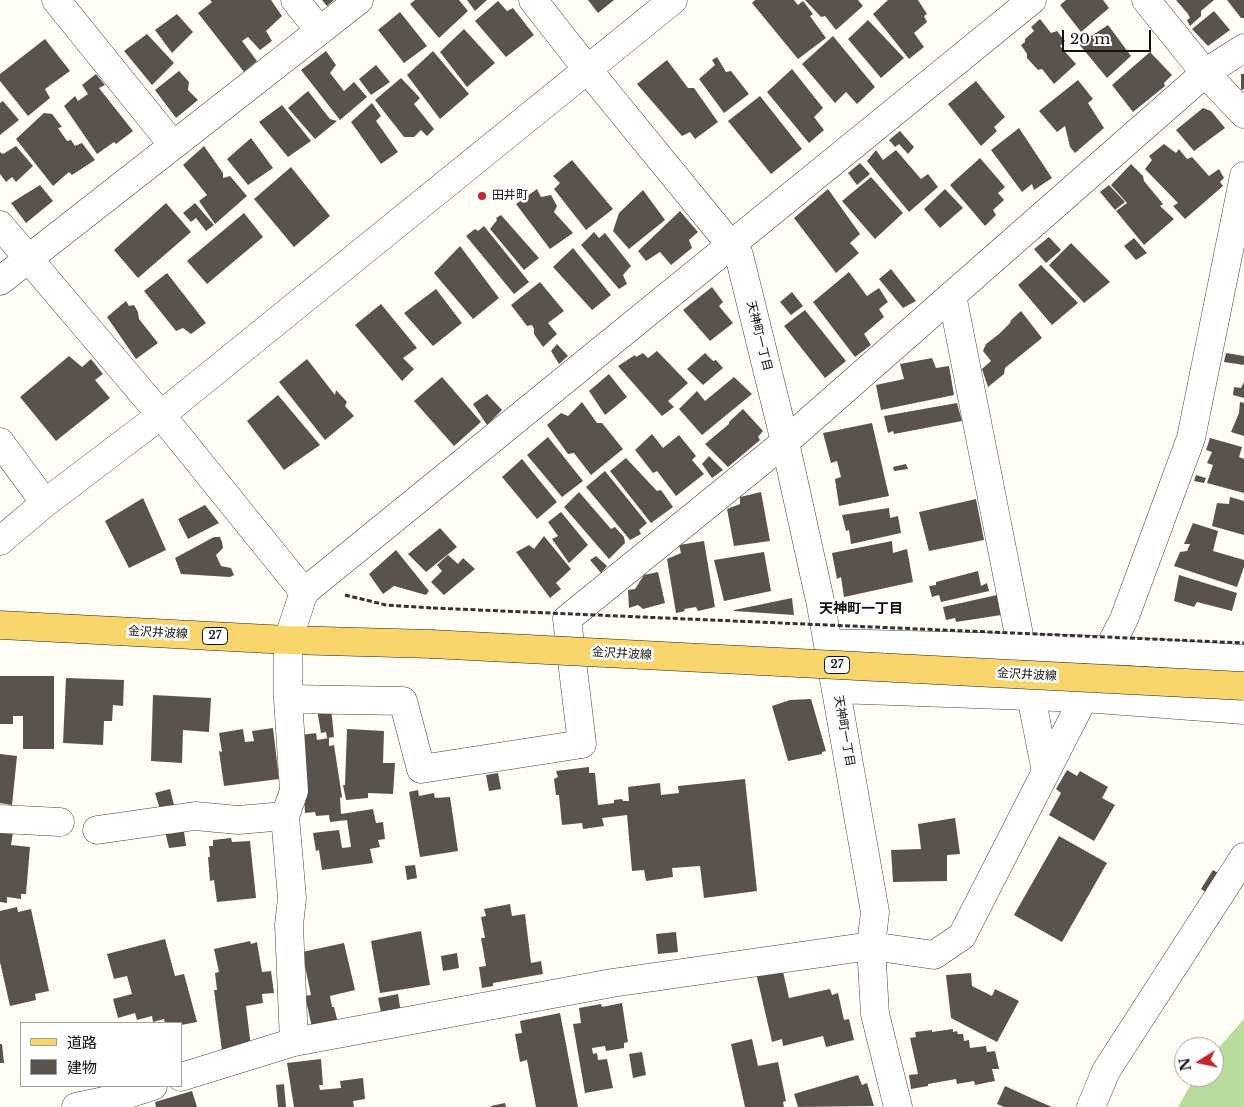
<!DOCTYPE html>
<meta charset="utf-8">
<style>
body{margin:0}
#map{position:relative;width:1244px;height:1107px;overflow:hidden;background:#fffdf5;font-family:"Libre Baskerville","Noto Sans JP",serif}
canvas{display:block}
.legend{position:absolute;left:20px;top:1022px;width:162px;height:65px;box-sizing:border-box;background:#fff;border:1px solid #a0a0a0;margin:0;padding:6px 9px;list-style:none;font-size:15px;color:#111}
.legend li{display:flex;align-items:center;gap:10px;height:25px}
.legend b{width:25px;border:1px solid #a0a0a0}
.north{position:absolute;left:1174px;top:1037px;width:50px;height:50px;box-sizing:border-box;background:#fff;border:1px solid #a0a0a0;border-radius:50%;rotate:260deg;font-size:14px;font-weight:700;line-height:20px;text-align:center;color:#111}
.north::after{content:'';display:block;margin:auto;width:18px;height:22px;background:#c4262e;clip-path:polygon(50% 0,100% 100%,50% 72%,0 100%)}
.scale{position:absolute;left:1062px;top:30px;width:89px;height:22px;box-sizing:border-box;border:2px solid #111;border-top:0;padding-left:6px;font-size:15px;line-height:18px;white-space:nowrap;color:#111;-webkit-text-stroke:4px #fff;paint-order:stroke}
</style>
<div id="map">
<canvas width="1244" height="1107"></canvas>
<ul class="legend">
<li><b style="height:6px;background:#f9d66b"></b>道路</li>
<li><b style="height:14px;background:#5a524d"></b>建物</li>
</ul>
<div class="north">N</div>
<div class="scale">20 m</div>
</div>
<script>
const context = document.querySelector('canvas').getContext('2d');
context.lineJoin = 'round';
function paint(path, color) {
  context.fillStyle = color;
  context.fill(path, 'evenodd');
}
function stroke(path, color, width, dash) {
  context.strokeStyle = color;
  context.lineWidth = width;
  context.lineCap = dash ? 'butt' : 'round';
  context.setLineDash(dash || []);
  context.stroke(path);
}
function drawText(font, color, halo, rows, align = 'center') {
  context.font = font + ' "Libre Baskerville","Noto Sans JP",serif';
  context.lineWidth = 5;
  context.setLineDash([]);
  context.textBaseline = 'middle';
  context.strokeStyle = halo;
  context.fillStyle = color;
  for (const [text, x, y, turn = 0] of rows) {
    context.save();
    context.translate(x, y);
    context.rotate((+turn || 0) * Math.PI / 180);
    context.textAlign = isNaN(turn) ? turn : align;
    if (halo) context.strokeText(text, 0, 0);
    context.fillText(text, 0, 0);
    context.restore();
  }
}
const forest = new Path2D(`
 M1244 1019V1107H1178L1195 1077H1214V1053Z`);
const building = new Path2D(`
 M210 0H271L282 16 266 31 272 41 260 50 248 37 242 41 257 61 244 72 198 13 212 2Z
 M322 0H334L327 6Z
 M415 0H459L468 11 439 38 410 4Z
 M467 0H487L475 11Z
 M588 0H614L598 13Z
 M755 0H794L798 5 803 1 813 14 810 16 826 38 798 59 752 3Z
 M805 0H858L863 6 836 30 825 16 821 17Z
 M888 0H918L927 14 924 16 927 22 914 33 924 47 909 59 873 14Z
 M1066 0H1103L1109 8 1081 32 1060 5Z
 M1176 0H1214L1201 11V16L1190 26 1187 20 1190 18 1188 14Z
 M1227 0H1244V18H1241Z
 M498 1 507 11 513 8 534 35 506 57 475 21Z
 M1214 11 1230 30 1208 46 1192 29Z
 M400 12 427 46 404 63 378 30Z
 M177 14 193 32 172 53 155 30Z
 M1040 19 1051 33 1057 31 1065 41 1060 46 1076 64 1054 84 1042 69 1038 70 1027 58V54L1021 45 1025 42V39L1034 31 1031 27Z
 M868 20 904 58 881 78 848 39Z
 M1108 25 1131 56 1107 78 1079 44Z
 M464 29 495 63 467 87 440 52Z
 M147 34 174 63 152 85 124 51Z
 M833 36 875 87 857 104 846 92 835 103 802 64Z
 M45 39 70 71 45 89 50 98 28 116 0 81V74Z
 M326 51 336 65 330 73 344 91 354 82 367 97 340 120 301 70Z
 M433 51 469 94 440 119 407 75Z
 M1150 52 1172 75 1164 83 1165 86 1133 112 1112 85Z
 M717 57 726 72 731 71 749 94 724 113 699 79 715 65 712 60Z
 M667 60 688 88H694L718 122 695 139 690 132 682 136 637 84Z
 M376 65 390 82 371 95 359 79Z
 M792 69 823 108 814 117 824 130 809 143 767 92Z
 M179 71 189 82 188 90 198 100 176 118 155 90Z
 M96 74 105 85 99 88 133 131 116 144 114 142 97 154 64 106 75 96 78 101 88 94 82 85Z
 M1241 74H1244V89L1241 90Z
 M401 78 420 98 414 104 434 129 427 136 421 130 414 137H404L375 100Z
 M1078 80 1093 99 1088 103 1104 128 1075 153 1070 147 1065 126 1057 132 1039 111Z
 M976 81 1005 117 994 127 997 131 981 146 948 104Z
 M308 91 330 119 337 121 315 139 288 108Z
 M760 96 802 149 771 174 728 121Z
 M3 101 19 120 0 135V103Z
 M372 103 381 116 376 121 398 152 381 164 351 122Z
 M282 105 311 141 288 157 259 122Z
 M1203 108 1211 111 1225 128 1194 151 1176 130Z
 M44 113 52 114 62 127 58 128 67 141 71 140 75 146 82 143 95 160 72 175 69 172 53 186 16 139Z
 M1019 128 1052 178 1034 190 1032 184 1022 192 991 150Z
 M900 131 914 147 908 154 899 144 895 147 889 140Z
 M251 138 273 168 248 185 227 159Z
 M1164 144 1176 153 1179 149 1187 159 1192 157 1209 176 1219 169 1224 178 1220 182 1223 186 1185 219 1173 206 1178 203 1145 169 1152 160 1149 156Z
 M16 146 33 166 16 182 12 177 6 182 0 174V152L3 154Z
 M204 146 223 173V178L230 176 247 196 215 224 199 201 207 195 183 165Z
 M876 150 883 160 896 150 921 179 928 174 938 187 909 212 867 161Z
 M980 158 1005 187 998 193 1004 200 993 210 996 215 985 226 950 185Z
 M572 160 613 209 586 230 554 189 560 183 553 176Z
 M860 163 870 174 857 185 848 173Z
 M1131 164 1143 176 1144 181 1163 204 1160 206 1174 219 1144 245 1116 211 1127 203 1111 185Z
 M291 167 330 216 294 247 254 199Z
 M871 177 903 213 875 239 842 201Z
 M40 185 53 201 26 223 11 203Z
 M1109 185 1125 202 1115 210 1100 192Z
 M537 189 541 197 551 195 557 206 554 212 573 233 550 249 516 204Z
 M828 189 860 234 850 243 859 253 836 273 794 218Z
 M945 189 963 208 940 228 924 209Z
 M643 190 665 220 629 249 613 231 619 213Z
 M166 203 191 232 138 278 114 250Z
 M195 203 214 225 206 231 196 218 191 222 183 213Z
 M680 211 698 232 689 240 692 248 671 265 660 252 646 261 638 251Z
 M244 213 263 237 207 284 187 261Z
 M501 215 539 258 524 270 490 229 497 220 496 218Z
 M484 226 529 282 514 294 466 236 475 229 478 231Z
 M594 232 599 238 605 233 631 266 623 275 627 284 619 289 581 245Z
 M1049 237 1061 250 1046 263 1034 249Z
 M1134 238 1147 253 1136 260 1124 246Z
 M1071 243 1110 282 1084 303 1049 265Z
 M460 246 499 298 473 319 434 273Z
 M573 248 611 295 592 310 553 267Z
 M1041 265 1078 303 1052 325 1018 285Z
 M891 269 916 301 903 308 879 279Z
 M849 272 867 296 879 288 888 302 879 309 884 317 864 334 871 345 855 357 813 302Z
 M167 273 206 323 191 334 183 328 176 331 144 291Z
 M540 282 564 311 548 323 557 334 543 347 534 334V329L532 325 527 326 511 305Z
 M712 287 723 302 719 306 733 323 710 341 683 310Z
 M436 289 462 323 433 346 404 313Z
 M792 292 803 306 791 315 780 302Z
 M126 301 129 306 134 305 138 312 139 319 158 343 136 359 107 317Z
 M381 304 417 348 403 358 414 369 402 381 355 325Z
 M805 310 846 361 825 378 784 326Z
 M1021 311 1042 338 1005 368 1004 374 988 387 982 369 991 361 983 351 986 344 999 334 1010 323 1011 320Z
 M557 344 568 356 559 364 551 351Z
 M657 351 688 383 668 401 674 407 662 416 618 366 635 355 636 357 643 353 648 358Z
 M705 353 713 361 716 360 723 368 703 385 687 369Z
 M1226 353 1244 356V365L1224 362Z
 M69 356 82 367 91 359 103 374 95 380 110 398 56 441 20 397Z
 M932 358 936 368 949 366 954 395 881 410 876 385 904 379 900 364Z
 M307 359 335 395 336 390 347 402 345 406 354 416 325 440 279 382Z
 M609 374 627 397 605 415 589 391Z
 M442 377 481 422 454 446 414 401Z
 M734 377 752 394 702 435 679 409 697 391 705 401Z
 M1244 382V398L1233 395 1234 387 1241 388Z
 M487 394 502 410 487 425 473 404Z
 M278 395 320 445 284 470 247 421Z
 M582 402 597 423H602L623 449 591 475 574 453 568 454 547 425 561 413 568 416Z
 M1240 402 1244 403V436L1231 432 1239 413Z
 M957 403 962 421 894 434 893 431 888 433 884 416Z
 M743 409 763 431 758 437 760 440 728 467 705 444 729 424V422Z
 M872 423 889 496 839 506 835 479 841 477 837 461 831 463 823 433Z
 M652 434 663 448 679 435 696 456 692 460 704 474 676 496 657 471 653 473 635 450Z
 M548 437 583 481 562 497 527 455Z
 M1210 438 1242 447 1239 457 1244 459V493L1207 483 1213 465 1207 463 1212 452 1206 450Z
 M709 456 723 470 712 478 702 464Z
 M626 458 657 491 661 490 673 507 651 523 610 471Z
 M522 459 557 502 537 519 502 477Z
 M906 464 908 469 894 471 893 467Z
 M605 471 647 523 639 530 641 534 630 540 586 487Z
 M1196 475 1206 478 1204 483 1194 481Z
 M579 492 611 529 615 527 624 537 625 543 609 559 564 507Z
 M761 492 770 541 734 546 727 509 740 504V497Z
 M1230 497 1244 501V535L1212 526 1217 503 1229 504Z
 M143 498 166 550 129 568 105 521Z
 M976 499 984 540 929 551 919 512Z
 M205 505 219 523 188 539 178 519Z
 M889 508 890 518 898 516 901 533 851 544 849 530 846 531 842 515Z
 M561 512 588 545 569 563 552 539 558 536 548 522Z
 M1193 523 1218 531 1213 551 1244 560V567L1237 587 1174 566 1180 552 1187 551 1190 544H1184Z
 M440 528 457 547 426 572 408 554Z
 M544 536 571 569 556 583 561 589 550 598 516 552 529 545 534 549Z
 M214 537H220L222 542 223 548 216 555 221 566 231 568 234 575 230 577 181 574 175 558Z
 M704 541 715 607 698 611 696 607 684 609 685 611 676 613 667 559 681 553 679 545Z
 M892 541 893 553 907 549 913 582 844 597 841 577 837 579 832 553Z
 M396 550 429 591 426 595 394 586 383 594 369 574Z
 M764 552 771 591 724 601 714 560Z
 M448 555 458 564 463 558 475 569 444 595 431 582 442 571 437 565Z
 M596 556 607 566 601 573 590 560Z
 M978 571 981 586 987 583 989 591 941 602 939 595 932 597 929 586 936 585V582Z
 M658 572 665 603 643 609 638 605 629 608 628 590 635 589 644 575Z
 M1179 575 1237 593 1232 611 1197 602 1194 607 1174 601Z
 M997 595 1001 615 956 622 955 618 946 620 943 607Z
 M792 598 794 615 734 611V610Z
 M0 676H54V749H23V716H13V724H0Z
 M66 678 124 680 123 706 113 705 112 721H104L103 745 63 743Z
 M153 695 211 698 209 732 183 730 182 763 151 761Z
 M811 699 826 751 822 752V754L788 761 772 706 790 700Z
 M331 707 334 737 327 738 326 732 321 733 317 709Z
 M273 728 279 779 224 786 219 751 222 752 219 733 243 729 245 742 254 741 252 731Z
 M347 729 384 731 383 763H395L393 794 368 793V798L346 800 343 785H345Z
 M316 733 317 740 329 738V746L334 745 342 797 340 798 341 814 373 809 376 823 383 822 385 839 378 840 380 847 370 849 373 863 322 870 319 850 316 851 313 833 339 830 342 848 351 847 347 820 330 822 329 815 316 816 315 812 305 813 301 735Z
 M0 754 17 756 12 805 0 803Z
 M589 767V773H595L598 805 614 803V800L622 799 623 801H629L628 787 660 783 661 795 679 793 678 786 745 779 757 891 704 898 700 866 672 868 673 877 646 881 644 870 632 871 627 815 602 818 604 826 583 829 582 823 562 825 559 795H556L554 779 558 777 556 771Z
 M1067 770 1077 776 1080 771 1108 787 1102 798 1115 805 1094 841 1049 815 1061 793 1056 789Z
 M498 773 501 789 489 791 486 775Z
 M170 789 174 805 160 809 155 793Z
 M418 790 419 796 434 793 435 798 450 797 458 851 420 857 409 792Z
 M955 818 960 854 947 855V881L893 882 891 850 921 849 918 824Z
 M183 824 186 846 169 848 164 827Z
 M0 830 13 832 11 845 30 847 26 894H21V899L7 897V903L0 902Z
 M1059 836 1107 863 1062 942 1014 915Z
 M231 838 232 842 250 841 256 898 217 902 214 880 210 881 208 857H210L209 846H213V840Z
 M415 865 417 878 407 880 405 866Z
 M1213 870 1223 876 1211 896 1201 889Z
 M510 904 512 916 525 914 531 963 541 961 543 974 493 983V986L482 988 479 967 486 966 481 938H485L481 917 486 916 484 909Z
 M17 907 18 912 31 909 49 991 35 994 36 1000 10 1006 0 962V911Z
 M421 931 430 985 380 993 371 941Z
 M676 932 678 952 658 954 656 934Z
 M165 939 175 976 184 974 197 1022 181 1025V1023H165L164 1019 153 1022 152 1016 137 1020 135 1013 118 1018 113 999 132 994 127 976 114 979 107 954Z
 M250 941 251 944 257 942 262 972 271 971 274 993 262 994 263 1003 246 1006 251 1047 222 1051 214 990H217L215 973 219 972 214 949Z
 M344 943 355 990 330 996 332 1007H334L339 1027 313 1032 305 996 311 995 302 952Z
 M457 953 459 968 443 971 441 956Z
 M782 967 789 998 830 989 832 995 838 993 844 1020 849 1019 854 1040 826 1047 823 1036 783 1046 782 1039 772 1042 756 973Z
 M971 973 972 986 992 996 995 989 1019 1001 997 1042 951 1018 946 975Z
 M398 994 401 1013 382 1017 378 998Z
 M622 1003 628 1042 624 1043V1048L606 1051 605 1046 592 1048 593 1054 597 1053 598 1060 607 1059 613 1088 585 1093 573 1024 581 1023 579 1008 601 1004 602 1007Z
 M560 1013 578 1107H536L527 1060 520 1062 515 1034 522 1033 520 1021Z
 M953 1029V1032L957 1031 958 1034H963L964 1041 969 1040 970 1048 986 1046 987 1052 995 1051 999 1069H992L995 1081 975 1085 974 1081 957 1084 956 1079 928 1084V1086L911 1089 909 1075 918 1074 910 1038 916 1037 915 1032 932 1030V1032Z
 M752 1039 758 1066 778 1062 786 1101 783 1102 784 1107H745L731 1044Z
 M0 1044H2L4 1063H0Z
 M642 1052 646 1075 633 1078 629 1054Z
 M321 1059 323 1085H319L320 1090 341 1088 340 1081 363 1078 365 1099 353 1101 354 1107H294L287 1063Z
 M858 1075 862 1085 867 1083 874 1106 798 1107 794 1094Z
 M284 1084 286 1107H278L276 1085Z
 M1005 1086 1029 1097 1052 1107H1004L997 1104Z
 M192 1091 197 1107H156L155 1102Z
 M505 1103 506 1107H491V1106Z`);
const path = new Path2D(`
 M345 595 386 605 433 608`);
const minor = new Path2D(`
 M56 0 173 145
 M295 0 320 31
 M533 0 587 69 739 255 785 442 821 605 875 912 871 946 875 1014 898 1107
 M1146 0 1205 73 1244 114
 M0 225 161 415 304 592 288 640V699L294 791 285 816 292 898 289 925 294 1042
 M0 281 359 0
 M952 295 1046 772
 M0 442 45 503
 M0 541 45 503 161 415 673 0
 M304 592 1032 0
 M828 643 1108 650 1244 659
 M836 689 1084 698 1244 710
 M288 699 403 701 421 769 582 744 567 619 785 442 1205 73 1244 48
 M0 819 60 822
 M97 830 195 816 238 820 285 816
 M181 1077 294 1042 612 983 871 946 934 955 962 936 1124 619 1191 438 1244 176
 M76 1107 109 1100 153 1086
 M1091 1107 1106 1071 1244 857`);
const major = new Path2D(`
 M0 625 288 640 431 644`);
const pathBridge = new Path2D(`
 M433 608 1244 643`);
const majorBridge = new Path2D(`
 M431 644 1244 686`);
const markers = [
 [482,196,5,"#c4262e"]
];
const shields = [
 [215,636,25],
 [837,665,25]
];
const shieldNames = [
 ["27",215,636],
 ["27",837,665]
];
const poiNames = [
 ["田井町",492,196]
];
const streetNames = [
 ["天神町一丁目",759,336,76],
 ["金沢井波線",158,633,3],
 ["金沢井波線",622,654,3],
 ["金沢井波線",1027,675,3],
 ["天神町一丁目",844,731,80]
];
const neighbourhoodNames = [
 ["天神町一丁目",861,609]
];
paint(forest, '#b9dc9c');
paint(building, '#5a524d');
stroke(minor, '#444', 29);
stroke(major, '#222', 29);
stroke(path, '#333', 3, [5, 2.5]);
stroke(minor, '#fff', 28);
stroke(major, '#f9d66b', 28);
stroke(majorBridge, '#222', 29, []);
stroke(pathBridge, '#333', 3, [5, 2.5]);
stroke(majorBridge, '#f9d66b', 28);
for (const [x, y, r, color] of markers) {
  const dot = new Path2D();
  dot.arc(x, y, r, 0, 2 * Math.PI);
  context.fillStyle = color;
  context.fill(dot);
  stroke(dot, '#fff', 2);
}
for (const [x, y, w] of shields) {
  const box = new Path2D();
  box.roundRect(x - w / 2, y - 8.5, w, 17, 4);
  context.fillStyle = '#fff';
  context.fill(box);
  stroke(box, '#111', 1);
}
drawText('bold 11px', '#111', null, shieldNames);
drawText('12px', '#111', '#fff', poiNames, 'left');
drawText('12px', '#111', '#fff', streetNames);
drawText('bold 14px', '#111', '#fff', neighbourhoodNames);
</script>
